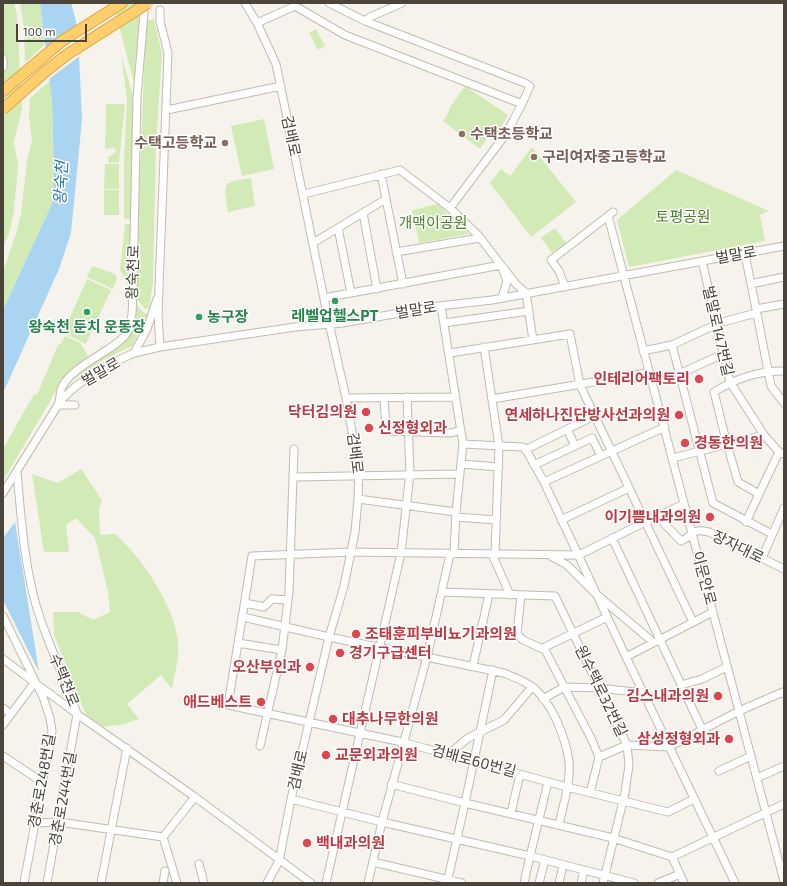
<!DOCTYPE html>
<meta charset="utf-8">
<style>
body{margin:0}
#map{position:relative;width:787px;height:886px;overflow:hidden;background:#f6f3ec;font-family:"Exo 2",sans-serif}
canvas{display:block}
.frame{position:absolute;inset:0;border:4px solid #4b4439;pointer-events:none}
.scale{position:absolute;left:16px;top:24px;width:71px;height:18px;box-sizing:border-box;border:2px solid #4b4439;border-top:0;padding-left:5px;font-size:12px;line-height:14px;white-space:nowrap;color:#4b4439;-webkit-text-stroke:3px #fff;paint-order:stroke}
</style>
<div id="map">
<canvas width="787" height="886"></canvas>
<div class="frame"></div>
<div class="scale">100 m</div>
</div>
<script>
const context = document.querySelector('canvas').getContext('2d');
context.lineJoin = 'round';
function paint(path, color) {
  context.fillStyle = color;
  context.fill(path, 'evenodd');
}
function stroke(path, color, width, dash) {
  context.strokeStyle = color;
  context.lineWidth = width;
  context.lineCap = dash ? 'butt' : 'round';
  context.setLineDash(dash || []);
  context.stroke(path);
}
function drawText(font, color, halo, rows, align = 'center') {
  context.font = font + ' "Exo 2","Noto Sans KR",sans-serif';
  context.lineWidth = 3;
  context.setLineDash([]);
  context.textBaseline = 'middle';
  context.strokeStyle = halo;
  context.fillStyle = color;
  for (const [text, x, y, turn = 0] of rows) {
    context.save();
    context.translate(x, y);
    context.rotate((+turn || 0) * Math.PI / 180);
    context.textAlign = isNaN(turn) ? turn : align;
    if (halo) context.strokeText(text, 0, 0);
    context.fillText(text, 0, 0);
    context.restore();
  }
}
const green = new Path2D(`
 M3 3H14L17 15 22 109 14 142 18 165 14 211 10 230 3 248V73L5 63 3 43Z
 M20 3H40L44 45 25 63 24 28Z
 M113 3H136L140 22 135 63V87Z
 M154 19 162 54 156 144 153 282 149 308 145 309 135 297 146 21Z
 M316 29 325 46 318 50 309 33Z
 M121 55 134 99 135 108 131 219H124V164L127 99Z
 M51 80 54 178 52 204 3 310V272L16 233 21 214 27 161 32 140 29 117 30 98Z
 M465 86 508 115 498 133 488 137 480 149 443 121 448 114 450 107Z
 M106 104H125L119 162 109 163 108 157 116 152 114 148 105 149Z
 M264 119 274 169 242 176 231 126Z
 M532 147 576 202 531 237 490 183 501 169 510 176Z
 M105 164H119V189H104Z
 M676 170 769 211 760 215 765 241 629 267 617 220Z
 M251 178 255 206 228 212 225 194 226 185 233 181Z
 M104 190H119V215H104Z
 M438 204 469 234 419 243 412 210Z
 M125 224H131L129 288 120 270Z
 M555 228 566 243 552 253 541 238Z
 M92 266 115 274 117 278 113 289 87 277Z
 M87 279 111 290 86 344 63 333Z
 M135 303 144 313 148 314 132 346 103 360 67 384 87 365 127 339 132 329Z
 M65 336 80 343 88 356 61 380 48 405 3 481V449L34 394 37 395 58 345 61 344Z
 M81 469 102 500 99 509 100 535 115 534C142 558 175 606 178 643 180 656 174 676 172 689L161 675 127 704 139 719 124 724 104 727 87 715 83 708 54 635 53 612H78L93 620 110 612 108 592 95 538 76 518 66 525 69 552H44L32 474 58 483Z`);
const water = new Path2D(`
 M40 3H71L76 21 79 55 82 119 71 233 59 269 3 393V310L52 204 54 178 52 101Z
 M15 522 39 672 3 600V538Z`);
const pier = new Path2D(`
 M78 24 81 55 49 79 43 49Z`);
const minor = new Path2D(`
 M245 3 257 23 276 64 329 323 346 398 359 470 358 499 355 532 344 586 329 637 291 799 279 861 267 883
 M329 3 365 21
 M402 3 370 17 365 21 525 83 530 86 522 104
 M257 23 295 6 345 35 522 104 506 134 450 208
 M3 59V67
 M167 110 281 86
 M381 174 403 284
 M304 194 400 170 450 208 478 235 501 265 324 298
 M613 212 608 216C666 438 724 660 784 881
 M363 213 377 289
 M338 228 351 293
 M313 243 386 199
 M396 252 480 238
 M745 254 756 309
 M702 261 730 382 764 435 779 452 784 454
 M751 284 784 277
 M565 287 559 271 551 260 608 216
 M502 298 507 281 501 265 516 284 526 293 533 340
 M784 304 756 309 771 386 784 403
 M441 306 463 444 456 512 454 554
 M444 323 529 311
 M672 345 713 503 772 534
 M160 347 158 314 168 53 160 21V10
 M484 347 499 446 495 554
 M643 351 672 345 719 323 756 313
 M134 353 147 329 157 299
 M450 353 570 334 580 385 693 622
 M679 374 723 354
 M346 398 456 397
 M384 398 386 431 451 433 461 430
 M492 399 647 373
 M61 400 76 386 106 366 134 353 160 347 295 327 343 323 439 306 492 300 784 246
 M58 405H75
 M567 429 575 446
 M764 435 727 444 738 482 759 494 779 452
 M463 444 522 447 525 448 544 482 665 427
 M525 450 594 416
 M673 458 727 444 714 392C737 378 758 371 784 371
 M461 464 499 467
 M534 465 592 438 601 456
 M17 472C21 516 24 563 36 605 47 643 65 677 77 714L47 883
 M294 477 460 474
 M544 482 626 657 735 883
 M3 493 58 405C61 399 59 393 62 387 75 362 121 349 129 329 134 316 132 299 133 286L137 97 144 13 141 3
 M358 499 456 512
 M684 504 645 522 579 555 351 552 252 556 228 705 402 742 567 787 668 812 694 799
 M657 516 681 541C695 535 690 528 709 532L784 569
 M456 517 496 520
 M561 520 629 488
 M746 522 759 494
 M612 538 702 729
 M450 554 427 657 382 822 530 856 548 782
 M492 554 510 595
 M549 555 567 565 596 594 653 642
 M762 558 784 508
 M442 592 555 596 627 745 629 765 625 793 603 883
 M521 595 517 634 523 640 545 650 591 738 599 757 590 793
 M245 603 264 607 272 599 288 600
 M3 616 43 697 50 718 52 731 24 883
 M243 617 329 637 504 673C514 677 525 681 534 688 553 705 565 736 569 761 571 782 563 805 559 825
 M238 643 282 650
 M543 648 607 617
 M626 657 713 612
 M3 659 77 714 195 797 311 883
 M473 666 489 594
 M681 685 702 679 727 667
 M543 699 564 687 600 688 643 693
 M3 708 11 714
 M3 725 35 682
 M260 746 282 650 289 592 294 449
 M448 755 468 738 504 720 532 687
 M3 756 42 782
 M599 757 627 745 669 747 739 711 783 692 784 694
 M719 771 751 756
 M757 778 784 766
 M391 784 465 803 493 670
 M291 799 382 822 368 883
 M511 813 520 774
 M35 823 59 822 163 837 195 797
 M163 837 177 883
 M672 857 684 883
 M373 862 462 883
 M199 864 204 883
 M101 883 127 748
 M163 883 165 871
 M326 883 401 553 410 473 407 397
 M447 883 465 803 613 838 672 857 784 804
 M524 883 530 856 634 883
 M539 883 545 860
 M559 883 563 865
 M581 883 584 870
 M658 883 680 874`);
const highway = new Path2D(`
 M3 91 62 41 122 3`);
const highwayBridge = new Path2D(`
 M3 109 46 71 68 54 148 3`);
const markers = [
 [462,134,4,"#8d6e63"],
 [225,143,4,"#8d6e63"],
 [534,157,4,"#8d6e63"],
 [335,301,4,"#2e9e5b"],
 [87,312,4,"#2e9e5b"],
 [199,317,4,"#2e9e5b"],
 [699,379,5,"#e0444e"],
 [366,412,5,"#e0444e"],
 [679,415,5,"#e0444e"],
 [369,428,5,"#e0444e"],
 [685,443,5,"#e0444e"],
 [710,517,5,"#e0444e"],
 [356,634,5,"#e0444e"],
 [340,653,5,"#e0444e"],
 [310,667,5,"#e0444e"],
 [718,696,5,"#e0444e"],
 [261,702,5,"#e0444e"],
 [333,719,5,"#e0444e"],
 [729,739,5,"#e0444e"],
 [326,755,5,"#e0444e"],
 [307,843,5,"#e0444e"]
];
const educationNames = [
 ["수택초등학교",470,134],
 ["수택고등학교",217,143,"right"],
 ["구리여자중고등학교",542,157]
];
const streetNames = [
 ["검배로",291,136,78],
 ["벌말로",736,255,-10],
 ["왕숙천로",133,272,-88],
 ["벌말로",416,310,-9],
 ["벌말로147번길",718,331,77],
 ["벌말로",101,372,-30],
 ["검배로",355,453,83],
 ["장자대로",738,547,26],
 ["이문안로",704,578,75],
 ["수택천로",64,680,68],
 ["원수택로32번길",601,691,64],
 ["검배로60번길",474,761,15],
 ["검배로",298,770,-77],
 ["경춘로248번길",42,781,-80],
 ["경춘로244번길",63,799,-80]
];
const parkNames = [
 ["토평공원",683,217],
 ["개맥이공원",433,223]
];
const leisureNames = [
 ["레벨업헬스PT",335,316],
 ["농구장",207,317,"left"],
 ["왕숙천 둔치 운동장",87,327]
];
const healthNames = [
 ["인테리어팩토리",690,379],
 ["닥터김의원",357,412],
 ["연세하나진단방사선과의원",670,415],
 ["신정형외과",378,428,"left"],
 ["경동한의원",694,443,"left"],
 ["이기쁨내과의원",701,517],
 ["조태훈피부비뇨기과의원",365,634,"left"],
 ["경기구급센터",349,653,"left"],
 ["오산부인과",301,667],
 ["김스내과의원",709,696],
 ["애드베스트",252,702],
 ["대추나무한의원",342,719,"left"],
 ["삼성정형외과",720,739],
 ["교문외과의원",335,755,"left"],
 ["백내과의원",316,843,"left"]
];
const waterNames = [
 ["왕숙천",61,183,-87]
];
paint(green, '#d2eab5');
paint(water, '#a9d4f2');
paint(pier, '#f6f3ec');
stroke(minor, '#c2bbae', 9);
stroke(highway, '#e0a43c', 12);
stroke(minor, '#fff', 7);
stroke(highway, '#ffcf6e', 10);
stroke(highwayBridge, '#e0a43c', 12, []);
stroke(highwayBridge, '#ffcf6e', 10);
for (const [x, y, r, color] of markers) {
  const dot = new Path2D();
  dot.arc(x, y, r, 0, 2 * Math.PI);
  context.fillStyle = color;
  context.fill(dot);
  stroke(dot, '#fff', 1.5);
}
drawText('bold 15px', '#785e54', '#fff', educationNames, 'left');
drawText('15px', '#4b4439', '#fff', streetNames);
drawText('15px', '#4a7f2a', '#fff', parkNames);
drawText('bold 15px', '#27864d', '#fff', leisureNames);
drawText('bold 15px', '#be3a42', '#fff', healthNames, 'right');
drawText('italic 16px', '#2e7ab2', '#fff', waterNames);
</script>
